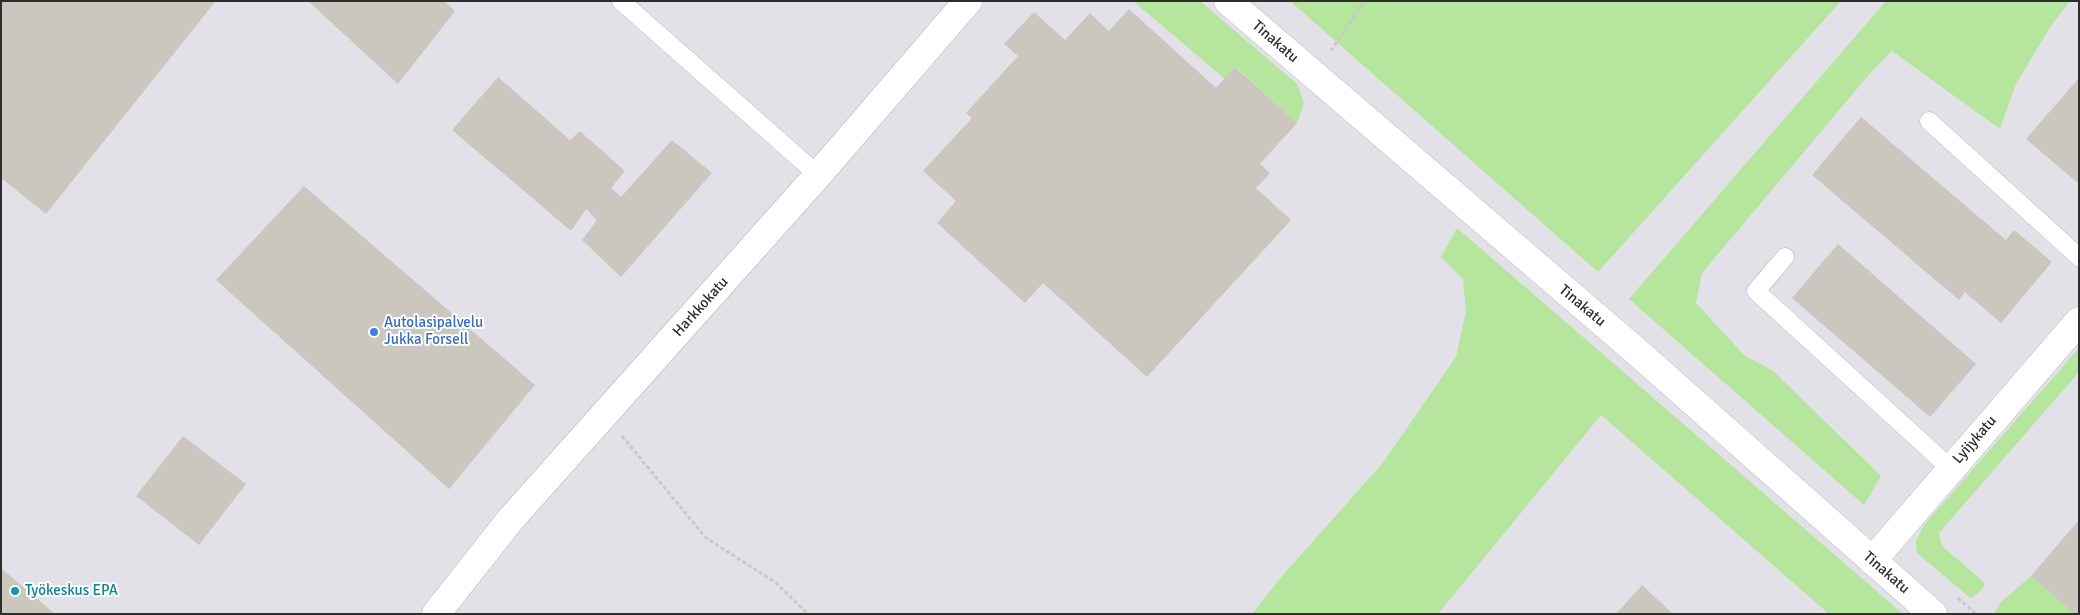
<!DOCTYPE html>
<meta charset="utf-8">
<style>
body{margin:0}
#map{position:relative;width:2080px;height:615px;overflow:hidden;background:#efe9e1;font-family:Signika,sans-serif}
canvas{display:block}
.frame{position:absolute;inset:0;border:2px solid #2e2e2e;pointer-events:none}
</style>
<div id="map">
<canvas width="2080" height="615"></canvas>
<div class="frame"></div>
</div>
<script>
const context = document.querySelector('canvas').getContext('2d');
context.lineJoin = 'round';
function paint(path, color) {
  context.fillStyle = color;
  context.fill(path, 'evenodd');
}
function stroke(path, color, width, dash) {
  context.strokeStyle = color;
  context.lineWidth = width;
  context.lineCap = dash ? 'butt' : 'round';
  context.setLineDash(dash || []);
  context.stroke(path);
}
function drawText(font, color, halo, rows, align = 'center') {
  context.font = font + ' Signika,sans-serif';
  context.lineWidth = 4;
  context.setLineDash([]);
  context.textBaseline = 'middle';
  context.strokeStyle = halo;
  context.fillStyle = color;
  for (const [text, x, y, turn = 0] of rows) {
    context.save();
    context.translate(x, y);
    context.rotate((+turn || 0) * Math.PI / 180);
    context.textAlign = isNaN(turn) ? turn : align;
    if (halo) context.strokeText(text, 0, 0);
    context.fillText(text, 0, 0);
    context.restore();
  }
}
const industrial = new Path2D(`
 M1 1H2079V614H1Z`);
const green = new Path2D(`
 M1133 1H1200L1297 84 1304 103 1297 123 1236 67 1225 79Z
 M1290 1H1841L1598 272Z
 M1886 1H2070L2050 27 2015 86 2000 129 1892 51 1872 71 1702 273 1696 303 1745 356 1772 370 1881 476 1864 505 1629 299Z
 M1457 228 1903 614H1829L1601 415 1438 614H1252L1282 576 1382 464 1456 357 1466 311 1463 279 1441 257Z
 M2079 348V372L1939 533 1942 546 1985 583C1983 591 1977 594 1970 598L1917 553 1916 541 1924 525Z
 M2031 576 2074 614H1994L2000 603Z`);
const building = new Path2D(`
 M1 1 215 2 46 214 1 178Z
 M308 1H444L455 11 398 84Z
 M1129 9 1216 88 1235 67 1297 123 1260 164 1270 173 1256 188 1291 220 1147 377 1043 283 1025 303 937 223 956 201 923 171 972 118 966 113 1018 56 1004 44 1034 12 1065 40 1090 13 1109 31Z
 M498 77 570 140 580 131 625 171 611 188 621 197 672 140 712 173 621 277 582 240 597 220 586 209 571 231 452 130Z
 M2079 78V184L2026 139Z
 M1861 117 2006 240 2014 230 2052 262 2001 323 1965 292 1959 300 1812 175Z
 M304 186 535 385 449 489 216 280Z
 M1838 244 1976 364 1930 417 1792 298Z
 M183 436 246 484 199 545 136 496Z
 M2079 520V614H2074L2031 576Z
 M1 568 55 614H1Z
 M1642 585 1673 614H1616Z`);
const path = new Path2D(`
 M1331 51 1364 1
 M622 436 706 538 775 582 808 614
 M1958 598 1976 614`);
const service = new Path2D(`
 M621 1 818 175
 M1929 121 2079 257
 M1785 257 1756 291 1950 468`);
const minor = new Path2D(`
 M1228 1 1636 351 1933 614
 M1872 561 2079 321
 M436 614 510 520 818 175 968 1`);
const markers = [
 [374,332,5,"#3f7fe0"],
 [15,591,5,"#0f9aa8"]
];
const streetNames = [
 ["Tinakatu",1275,42,41],
 ["Tinakatu",1582,306,40],
 ["Harkkokatu",701,307,-48],
 ["Lyijykatu",1975,440,-49],
 ["Tinakatu",1886,573,41]
];
const shopNames = [
 ["Autolasipalvelu",384,323],
 ["Jukka Forsell",384,340]
];
const cultureNames = [
 ["Työkeskus EPA",25,591]
];
paint(industrial, '#e3e1e8');
paint(green, '#b6e59e');
paint(building, '#cbc7bf');
stroke(service, '#b4b7c1', 19);
stroke(minor, '#b4b7c1', 29);
stroke(path, '#c9c9c9', 3, [4, 2.5]);
stroke(service, '#fff', 18);
stroke(minor, '#fff', 28);
for (const [x, y, r, color] of markers) {
  const dot = new Path2D();
  dot.arc(x, y, r, 0, 2 * Math.PI);
  context.fillStyle = color;
  context.fill(dot);
  stroke(dot, '#fff', 2);
}
drawText('15px', '#2e2e2e', '#fff', streetNames);
drawText('15px', '#366cbe', '#fff', shopNames, 'left');
drawText('15px', '#0d838f', '#fff', cultureNames, 'left');
</script>
